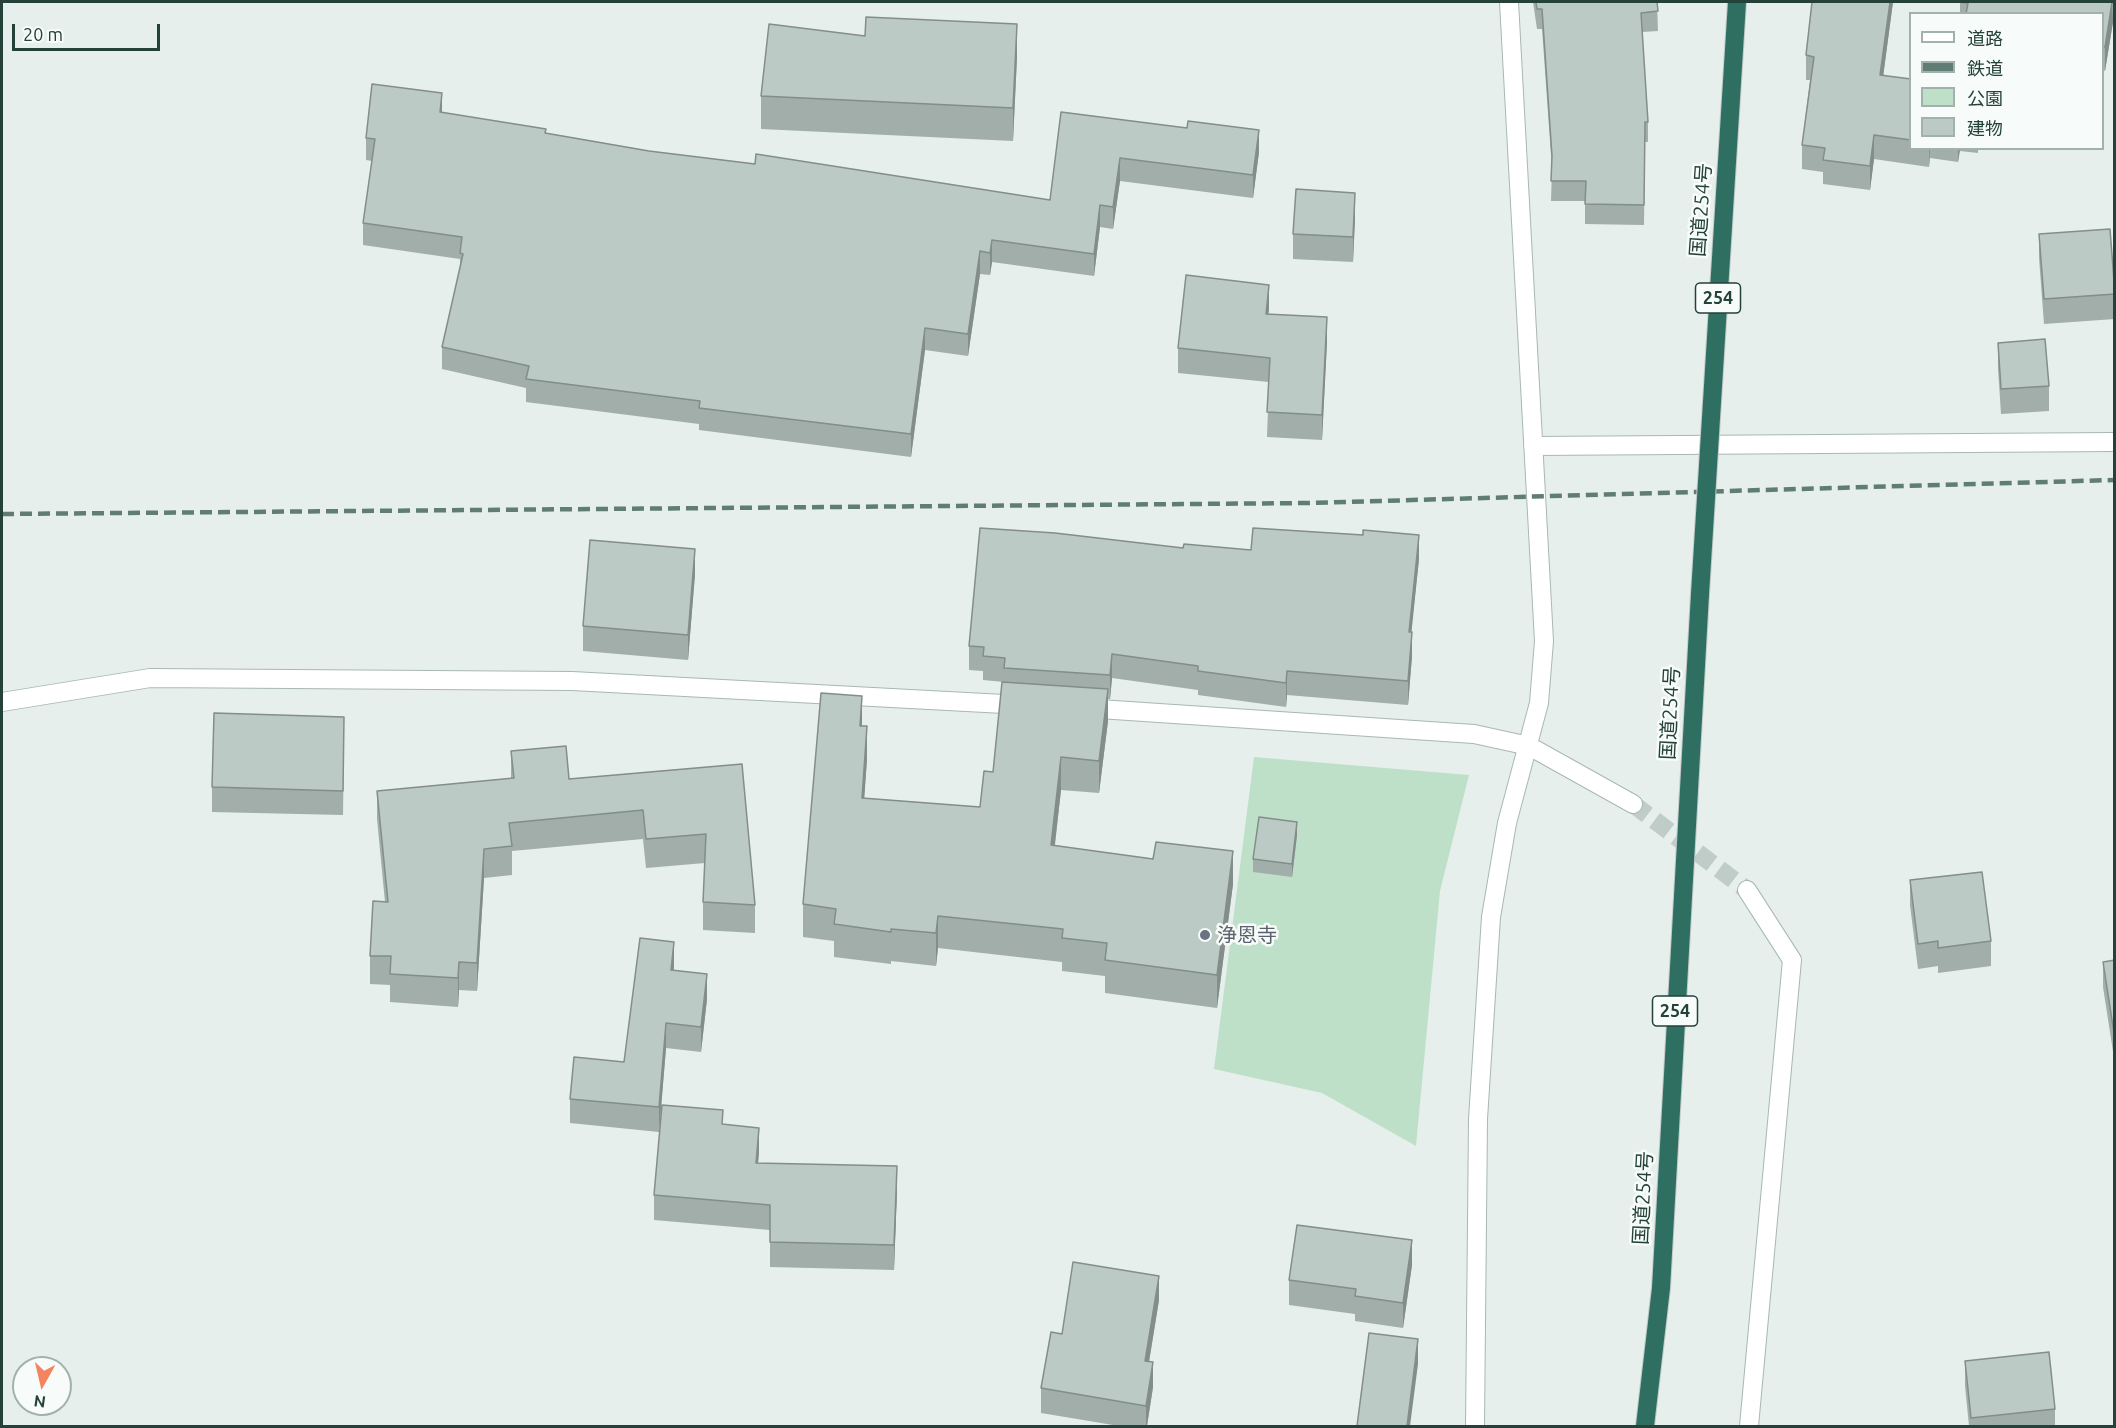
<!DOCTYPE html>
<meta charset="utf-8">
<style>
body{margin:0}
#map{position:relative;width:2116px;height:1428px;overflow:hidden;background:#e6efeb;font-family:Ubuntu,"Noto Sans JP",sans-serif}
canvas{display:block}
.frame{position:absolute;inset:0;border:3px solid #24423a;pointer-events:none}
.legend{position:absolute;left:1909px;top:12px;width:195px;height:138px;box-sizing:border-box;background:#f7fbf9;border:2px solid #a3b1ad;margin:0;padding:8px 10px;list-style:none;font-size:18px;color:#24423a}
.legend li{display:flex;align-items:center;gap:12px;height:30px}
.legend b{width:30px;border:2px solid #a3b1ad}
.north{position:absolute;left:12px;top:1356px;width:60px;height:60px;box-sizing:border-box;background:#f7fbf9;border:2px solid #a3b1ad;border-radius:50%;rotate:188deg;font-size:16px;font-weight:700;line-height:24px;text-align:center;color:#24423a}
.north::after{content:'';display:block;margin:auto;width:21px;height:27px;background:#f4845f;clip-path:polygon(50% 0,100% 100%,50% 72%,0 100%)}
.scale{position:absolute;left:12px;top:24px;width:148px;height:27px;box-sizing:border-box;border:3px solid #24423a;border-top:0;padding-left:8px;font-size:18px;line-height:21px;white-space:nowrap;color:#24423a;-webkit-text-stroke:4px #f7fbf9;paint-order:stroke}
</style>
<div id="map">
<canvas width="2116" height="1428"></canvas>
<div class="frame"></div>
<ul class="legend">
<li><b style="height:8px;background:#fff"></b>道路</li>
<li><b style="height:8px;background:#5f7d75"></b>鉄道</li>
<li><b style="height:16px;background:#bfe0c8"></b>公園</li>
<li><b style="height:16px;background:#bbcac4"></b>建物</li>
</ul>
<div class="north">N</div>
<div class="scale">20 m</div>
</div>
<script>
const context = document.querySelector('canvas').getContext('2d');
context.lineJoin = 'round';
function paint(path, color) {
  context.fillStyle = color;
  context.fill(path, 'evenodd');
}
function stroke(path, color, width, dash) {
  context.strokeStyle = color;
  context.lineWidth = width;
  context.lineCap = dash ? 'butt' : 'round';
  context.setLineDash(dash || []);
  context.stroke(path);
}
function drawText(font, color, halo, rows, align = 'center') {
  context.font = font + ' Ubuntu,"Noto Sans JP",sans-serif';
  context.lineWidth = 5;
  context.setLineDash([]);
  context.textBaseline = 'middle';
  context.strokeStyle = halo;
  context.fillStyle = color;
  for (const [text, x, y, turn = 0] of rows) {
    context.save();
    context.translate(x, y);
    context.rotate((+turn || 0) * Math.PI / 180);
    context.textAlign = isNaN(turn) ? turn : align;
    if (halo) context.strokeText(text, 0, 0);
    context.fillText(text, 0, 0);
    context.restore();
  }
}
const green = new Path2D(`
 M1254 757 1469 775 1440 891 1416 1146 1322 1093 1214 1069Z`);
const minorTunnel = new Path2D(`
 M1633 804 1747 890`);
const minor = new Path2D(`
 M1533 446 2114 442
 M2 702 150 678 572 681 1023 705
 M1084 708 1474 734 1529 746 1633 804
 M1747 890 1792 960 1749 1426
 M1475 1426 1478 1119 1491 917 1507 823 1539 703 1544 641 1509 2`);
const highway = new Path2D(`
 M1645 1426 1661 1288 1700 594`);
const rail = new Path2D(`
 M2 514 1308 503 2114 480`);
const highwayBridge = new Path2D(`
 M1700 594 1737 2`);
const wall = new Path2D(`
 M1533 2H1657L1658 31 1642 32 1648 122V142H1645L1644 225 1585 224V201H1551L1552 169 1542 29H1537Z
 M1812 2H1893L1883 76 1911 79V148H1978V153L1960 151 1958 162 1930 158 1929 167 1874 159 1870 190 1823 184V172L1802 169V145L1810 80H1806V55Z
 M1960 2H2113V22L2105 71 2103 70V14H1960Z
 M1017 57 1013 141 761 129V96Z
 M442 112 546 133 649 151 1050 200 1061 112 1259 152 1253 198 1120 181 1113 229 1100 227 1094 276 992 262 990 275 980 274 968 356 925 350 911 457 699 430V424L526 402V388L442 369V347L460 270V259L363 245V223L372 161 366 160V138Z
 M1355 218 1353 262 1293 259V234Z
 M2039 234 2115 293V319L2044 324 2039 258Z
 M1269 309 1268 314 1327 342 1322 440 1267 437 1269 382 1178 373V348Z
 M1998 343 2049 386V411L2001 414 1998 368Z
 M1183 548 1419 559 1411 632 1412 656 1408 705 1287 695 1286 707 1198 695V690L1112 678 1110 699H1108V721L1099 793 1061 790 1055 845 1233 884 1217 1008 1105 993V976L1062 971V962L938 948 936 966 891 961V964L834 957V941L803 937V904L862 726 867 759 864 798 980 807 993 772 1004 682 983 680V671L969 670V646Z
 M695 574 688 660 583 651V626Z
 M344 741 343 815 212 812V787Z
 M511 751 569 779 742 764 755 905V933L703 930V902L705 863 646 868 643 839 512 851V875L484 878 477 991 459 990 458 1007 390 1002V985L370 984V956L385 902 377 819V791L511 779Z
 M1297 835 1292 877 1253 872V859Z
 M1910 880 1991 941V966L1938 973V966L1918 969 1910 905Z
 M2115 960V1058H2114L2103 987V962Z
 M673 970 707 999 701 1052 666 1048 659 1132 570 1123V1099L624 1062Z
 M723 1124 759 1152 758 1163 897 1191 894 1270 770 1267V1230L654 1220V1195Z
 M1412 1265 1403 1328 1355 1321V1314L1289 1305V1280Z
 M1159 1300 1149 1362 1153 1387 1147 1426H1119L1041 1413V1388L1062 1334Z
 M1965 1361 2055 1409V1426H1969L1965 1386Z`);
const shadedWall = new Path2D(`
 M1890 2H1893L1880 100V75Z
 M2112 2 2113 22 2105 71V47Z
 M1017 24V57L1013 141V108Z
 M442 93V116L440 112Z
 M1259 130V152L1253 198V175Z
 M1874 135V159L1870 190V166Z
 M1929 148H1930L1929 167Z
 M1958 148H1960L1958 162Z
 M1120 158V181L1113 229V207Z
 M1355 193V218L1353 262V237Z
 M1100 205V227L1094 276V254Z
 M992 240V262L990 275V253Z
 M980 251V274L968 356V334Z
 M1269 285V309L1266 339V314Z
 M1327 317V342L1322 440V415Z
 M925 328V350L911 457V434Z
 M1419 535V559L1409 656V632Z
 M695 549V574L688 660V635Z
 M1412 632V656L1408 705V681Z
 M1112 654V678L1110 699V675Z
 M1287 671V695L1286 707V683Z
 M1108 689V721L1099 793V761Z
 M862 696V728L860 726Z
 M867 726V759L862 831V798Z
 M1061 757V790L1051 877V845Z
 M1297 822V835L1292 877V864Z
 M484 849V878L477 991V963Z
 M1233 851V884L1217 1008V975Z
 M938 916V948L936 966V933Z
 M674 942V967L671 995V970Z
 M459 962V990L458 1007V978Z
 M707 974V999L701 1052V1027Z
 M666 1023V1048L659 1132V1107Z
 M759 1128V1152L756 1188V1163Z
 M897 1166V1191L894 1270V1245Z
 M1412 1240V1265L1403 1328V1303Z
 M1159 1276V1300L1145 1386V1361Z
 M1418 1339V1364L1410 1426H1407Z
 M1153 1362V1387L1147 1426H1146V1406Z`);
const building = new Path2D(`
 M1536 2H1657L1658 11 1641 13 1648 122H1645L1644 205 1585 204 1586 181H1551L1552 156 1542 9H1537Z
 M1812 2H1890L1880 75 1911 79V140L1874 135 1870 166 1823 160 1825 148 1802 145 1814 57 1806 55Z
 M1960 2H2112L2105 47 2103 46V14H1966L1968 3Z
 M866 17 1017 24 1013 108 761 96 769 24 865 36Z
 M372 84 442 93 440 112 546 129 545 133 649 151 755 164 756 154 1050 200 1061 112 1187 128 1188 121 1259 130 1253 175 1120 158 1113 207 1100 205 1094 254 992 240 990 253 980 251 968 334 925 328 911 434 699 408 700 401 526 379 529 366 442 347 463 254 460 253 462 237 363 223 375 139 366 138Z
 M1296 189 1355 193 1353 237 1293 234Z
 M2110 229 2115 294 2044 299 2039 234Z
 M1186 275 1269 285 1266 314 1327 317 1322 415 1267 412 1270 358 1178 348Z
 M2045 339 2049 386 2001 389 1998 343Z
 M980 528 1055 533 1183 548 1184 544 1251 550 1253 528 1363 535V530L1419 535 1409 632H1412L1408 681 1287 671 1286 683 1198 671V666L1112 654 1110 675 1004 668 1005 658 983 656 984 647 969 646Z
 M590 540 695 549 688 635 583 626Z
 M1002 682 1108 689 1099 761 1061 757 1051 845 1153 859 1156 842 1233 851 1217 975 1105 960 1107 943 1062 938 1063 929 938 916 936 933 891 929V932L834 924 836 909 803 904 821 693 862 696 860 726H867L862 798 980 807 984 771 993 772Z
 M214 713 344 717 343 791 212 787Z
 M566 746 569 779 742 764 755 905 703 902 706 834 646 839 643 810 509 823 512 846 484 849 477 963 459 962 458 978 390 974 391 956H370L373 901 388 902 377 791 514 778 511 751Z
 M1259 817 1297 822 1292 864 1253 859Z
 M1982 872 1991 941 1938 948V941L1918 944 1910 880Z
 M640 938 674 942 671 970 707 974 701 1027 666 1023 659 1107 570 1099 574 1057 624 1062Z
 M2115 960V1033H2114L2103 962Z
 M662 1105 723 1110 722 1124 759 1128 756 1163 897 1166 894 1245 770 1242V1205L654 1195Z
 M1297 1225 1412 1240 1403 1303 1355 1296 1356 1289 1289 1280Z
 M1073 1262 1159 1276 1145 1361 1153 1362 1146 1406 1041 1388 1051 1332 1062 1334Z
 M1369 1333 1418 1339 1407 1426H1357Z
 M2049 1352 2055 1409 1971 1418 1965 1361Z`);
const markers = [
 [1205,935,6,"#6b7280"]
];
const shields = [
 [1718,298,45],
 [1675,1011,45]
];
const shieldNames = [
 ["254",1718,298],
 ["254",1675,1011]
];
const streetNames = [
 ["国道254号",1701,210,-86],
 ["国道254号",1670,713,-87],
 ["国道254号",1643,1198,-87]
];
const worshipNames = [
 ["浄恩寺",1217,935]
];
paint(green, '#bfe0c8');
stroke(minorTunnel, '#bfccc8', 18, [18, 9]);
stroke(minor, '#a8b8b2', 20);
stroke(highway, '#c2cac8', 20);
stroke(minor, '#fff', 18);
stroke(highway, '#2f6f62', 18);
stroke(rail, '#5f7d75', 4.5, [12, 6]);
stroke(highwayBridge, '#c2cac8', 20, []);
stroke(highwayBridge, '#2f6f62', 18);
paint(wall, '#a1aea9');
paint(shadedWall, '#838d89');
paint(building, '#bbcac4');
stroke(building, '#838d89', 1.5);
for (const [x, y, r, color] of markers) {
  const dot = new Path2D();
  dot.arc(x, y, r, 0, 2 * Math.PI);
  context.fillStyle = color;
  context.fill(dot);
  stroke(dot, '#f7fbf9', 2);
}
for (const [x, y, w] of shields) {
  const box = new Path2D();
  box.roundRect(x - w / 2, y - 15, w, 30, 4.5);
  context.fillStyle = '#f7fbf9';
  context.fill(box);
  stroke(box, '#24423a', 1.5);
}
drawText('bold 18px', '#24423a', null, shieldNames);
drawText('20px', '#24423a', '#f7fbf9', streetNames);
drawText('20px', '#5b616d', '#f7fbf9', worshipNames, 'left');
</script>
